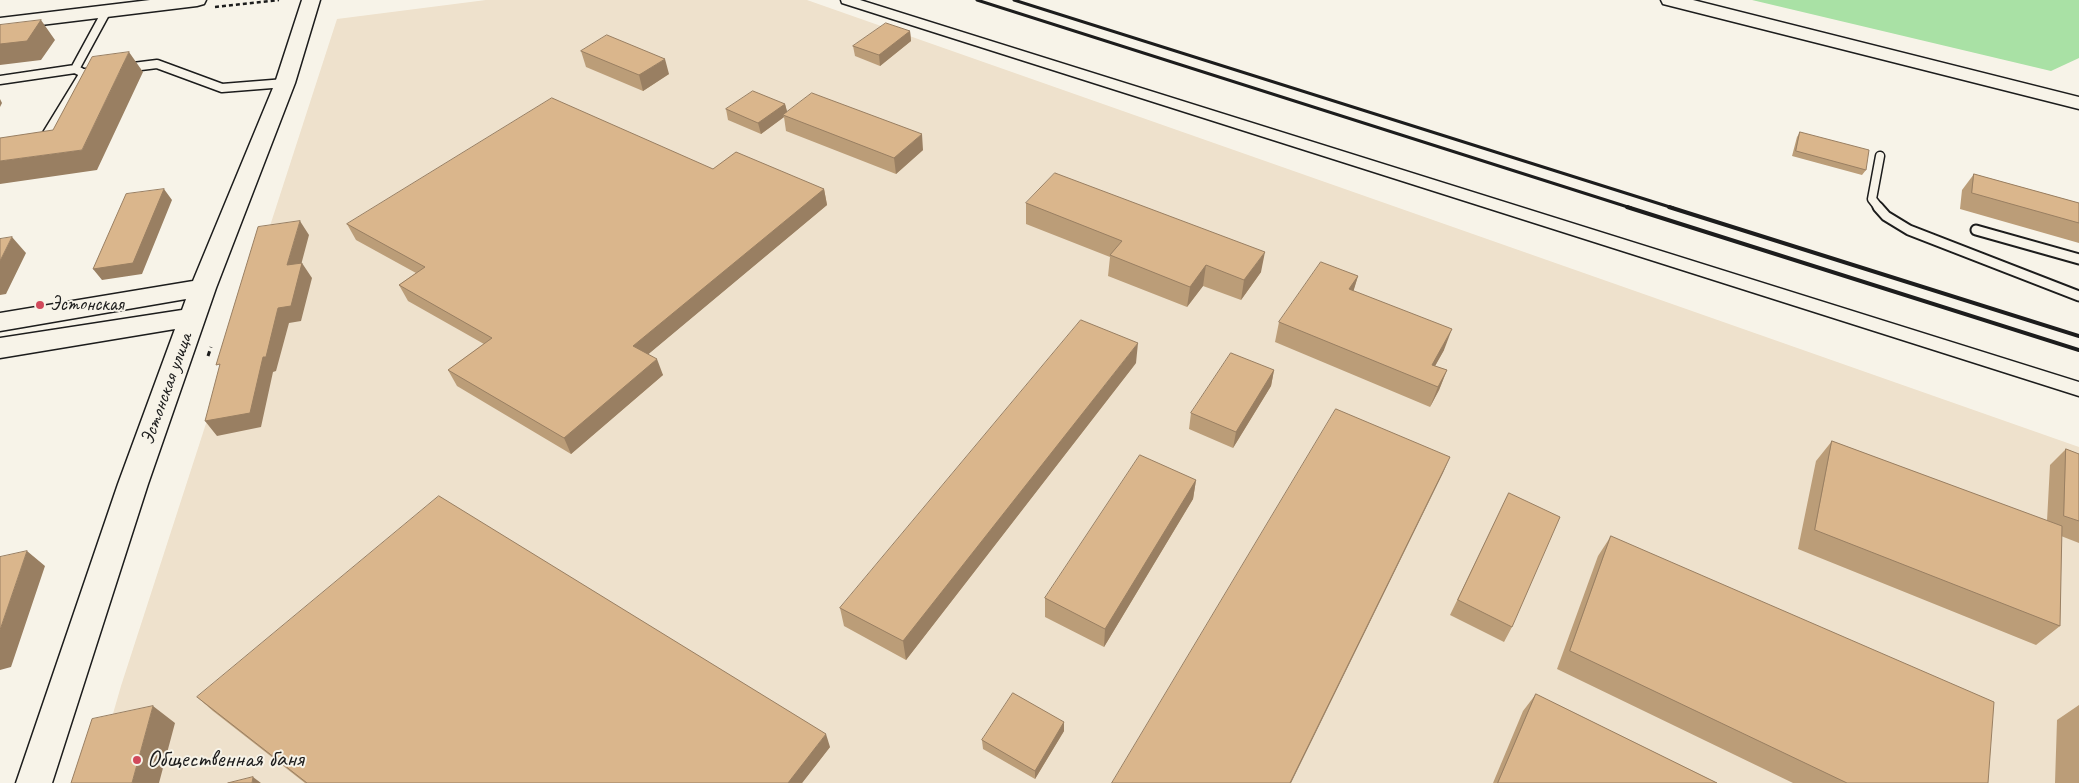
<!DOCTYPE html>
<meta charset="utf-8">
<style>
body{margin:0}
canvas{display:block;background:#f7f3e8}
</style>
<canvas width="2079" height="783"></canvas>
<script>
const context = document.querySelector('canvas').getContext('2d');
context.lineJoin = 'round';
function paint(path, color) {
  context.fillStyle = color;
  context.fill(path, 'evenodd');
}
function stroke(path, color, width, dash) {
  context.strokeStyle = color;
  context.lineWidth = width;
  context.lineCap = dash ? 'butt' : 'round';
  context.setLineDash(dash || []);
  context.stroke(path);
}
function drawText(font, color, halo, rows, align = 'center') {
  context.font = font + ' Caveat,sans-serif';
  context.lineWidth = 4;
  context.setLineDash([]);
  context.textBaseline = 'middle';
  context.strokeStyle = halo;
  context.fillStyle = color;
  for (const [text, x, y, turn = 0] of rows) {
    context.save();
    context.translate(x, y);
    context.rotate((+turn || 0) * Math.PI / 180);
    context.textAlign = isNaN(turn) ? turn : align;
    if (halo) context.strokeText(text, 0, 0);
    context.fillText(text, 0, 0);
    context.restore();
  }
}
const built = new Path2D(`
 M486 0H807L2079 447V783H93L121 686 337 19Z`);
const green = new Path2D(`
 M1752 0H2079V58L2051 71Z`);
const pathFar1 = new Path2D(`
 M215 7 279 0`);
const path = new Path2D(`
 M208 356 211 347`);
const laneFar1 = new Path2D(`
 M125 68 157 64 222 88 285 83
 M81 72 75 69 106 12
 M0 80 75 69
 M41 140H43L84 73H86
 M1879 208 1872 199 1880 156`);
const lane = new Path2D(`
 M1878 207 1886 216 1909 230 2079 296
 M1976 230 2079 259`);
const street = new Path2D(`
 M841 0H860L2079 382V396L842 3Z`);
const secondary = new Path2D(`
 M150 0H206L204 4 197 6 0 30V18Z
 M302 0H320L295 83 216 288 148 484 52 783H16L118 484 175 329 0 358V338L182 310 186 299 0 331V313L193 281 275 83Z
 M1661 0H1693L2079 97V109L1663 4Z`);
const railFar1 = new Path2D(`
 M977 0 1631 208
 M1014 0 1673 208`);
const rail = new Path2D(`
 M1627 207 2079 350
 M1669 207 2079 336`);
const wall = new Path2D(`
 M910 31 911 41 880 66 855 56 853 46Z
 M581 51 669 74 643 91 586 67Z
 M785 104 787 112 923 150 896 174 786 131 784 117 761 134 728 120 726 109Z
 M1800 132 1866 170 1862 175 1792 156 1797 137Z
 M713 169 824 189 827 205 648 354 663 375 571 454 457 386 448 370 484 344 408 301 399 285 416 273 356 240 347 224Z
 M1974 174 2079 203V243L1960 209 1962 190Z
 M1026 203 1261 272 1241 300 1203 286 1187 307 1108 276 1110 257 1026 224Z
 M1358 276 1353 291 1444 350 1435 366 1447 370 1439 390 1430 407 1275 342 1279 322Z
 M1136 363 906 660 844 626 840 608Z
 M1274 370 1271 386 1233 448 1189 429 1191 413Z
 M1832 441 2047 521 2050 465 2066 449 2079 454V543L2061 536 2060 626 2036 645 1798 549 1816 461Z
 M1196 480 1193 499 1104 647 1045 617V598Z
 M1509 493 1512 627 1504 642 1450 615Z
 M1611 536 1988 783H1793L1557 669 1598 556Z
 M1536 694 1717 783H1493L1523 711Z
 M197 697 830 747 802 783H305L213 711Z
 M2079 705V783H2055L2057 720Z
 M1064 722V731L1035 779 983 749 982 740Z`);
const shadedWall = new Path2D(`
 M41 20 55 40 41 60 0 65V44Z
 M910 31 911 41 880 66 879 55Z
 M129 52 143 72 97 170 0 184V161L82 150Z
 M665 59 669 74 643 91 639 75Z
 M0 99 2 103 0 107Z
 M785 104 788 115H783L784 117 761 134 758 123Z
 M922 134 923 150 896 174 894 158Z
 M164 189 172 200 142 274 102 280 93 269Z
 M824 189 827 205 639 362 633 346Z
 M300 221 309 235 297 280 287 265Z
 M12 237 26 253 6 294 0 295V261Z
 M1265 252 1261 272 1241 300 1244 280Z
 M302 263 312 278 301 321 289 323 276 371 273 372 261 427 217 436 205 421 263 357 278 308Z
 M1206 265 1203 286 1187 307 1190 287Z
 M1358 276 1352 296 1349 289Z
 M1452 329 1444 350 1426 382 1432 365Z
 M1138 343 1136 363 906 660 903 641Z
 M657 359 663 375 571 454 564 438Z
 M1274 370 1271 386 1233 448 1236 432Z
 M1447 370 1439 390 1430 407 1438 387Z
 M1450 457 1443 473 1291 783H1290Z
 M1196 480 1193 499 1104 647 1105 629Z
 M27 551 45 566 11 667 0 670V630Z
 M153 706 175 723 159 783H132Z
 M1064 722V731L1035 779V771Z
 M826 734 830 747 802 783H788Z
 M253 777 261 783H252Z`);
const building = new Path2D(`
 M41 20 27 41 0 44V25Z
 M886 23 910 31 879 55 853 46Z
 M607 35 665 59 639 75 581 51Z
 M129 52 82 150 0 161V138L53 130 92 57Z
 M753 91 785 104 758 123 726 109Z
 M812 93 922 134 894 158 783 115Z
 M552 98 713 169 736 152 824 189 633 346 657 359 564 438 448 370 492 338 399 285 425 267 347 224Z
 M1800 132 1869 150 1866 170 1796 151Z
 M1055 173 1265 252 1244 280 1206 265 1190 287 1110 255 1122 241 1026 203Z
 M1974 174 2079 203V223L1972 193Z
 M164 189 133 263 93 269 126 194Z
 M300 221 287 265 302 263 291 306 278 308 266 357H263L250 413 205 421 220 364 216 365 258 227Z
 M12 237 0 261V239Z
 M1321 262 1358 276 1349 289 1452 329 1432 365 1447 370 1438 387 1279 322Z
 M1081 320 1138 343 903 641 840 608Z
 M1231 353 1274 370 1236 432 1191 413Z
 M1336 409 1450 457 1290 783H1112Z
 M1832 441 2062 526 2060 626 1815 530Z
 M2066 449 2079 454V521L2064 516Z
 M1140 455 1196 480 1105 629 1045 598Z
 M1509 493 1560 517 1512 627 1458 600Z
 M439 496 826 734 788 783H307L197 697Z
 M1611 536 1994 702 1988 783H1847L1570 651Z
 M27 551 0 630V557Z
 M1013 693 1064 722 1035 771 982 740Z
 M1536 694 1717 783H1498Z
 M153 706 132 783H71L92 719Z
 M253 777 252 783H228Z`);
const markers = [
 [40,305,5,"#d1495b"],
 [137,760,5,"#d1495b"]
];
const poiNames = [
 ["Эстонская",50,305]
];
const streetNames = [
 ["Эстонская улица",167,389,-70]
];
const nearPoinames = [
 ["Общественная баня",147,760]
];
paint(built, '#eee1cc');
paint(green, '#a9e1a5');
stroke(laneFar1, '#1c1c1c', 11);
stroke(lane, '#1c1c1c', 13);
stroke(street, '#1c1c1c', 3);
stroke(secondary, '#1c1c1c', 3);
stroke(pathFar1, '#1c1c1c', 2.5, [4, 3]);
stroke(path, '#1c1c1c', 3, [5, 4]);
stroke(laneFar1, '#f7f3e8', 8);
stroke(lane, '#f7f3e8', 9);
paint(street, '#f7f3e8');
paint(secondary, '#f7f3e8');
stroke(railFar1, '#1c1c1c', 3);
stroke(rail, '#1c1c1c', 4);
paint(wall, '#bb9d78');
paint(shadedWall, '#997f62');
paint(building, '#dab68c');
stroke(building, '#997f62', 1);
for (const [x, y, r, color] of markers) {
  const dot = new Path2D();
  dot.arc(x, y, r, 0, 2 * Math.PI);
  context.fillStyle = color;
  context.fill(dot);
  stroke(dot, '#f7f3e8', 2);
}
drawText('20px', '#1c1c1c', '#f7f3e8', poiNames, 'left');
drawText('20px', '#1c1c1c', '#f7f3e8', streetNames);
drawText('24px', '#1c1c1c', '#f7f3e8', nearPoinames, 'left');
</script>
